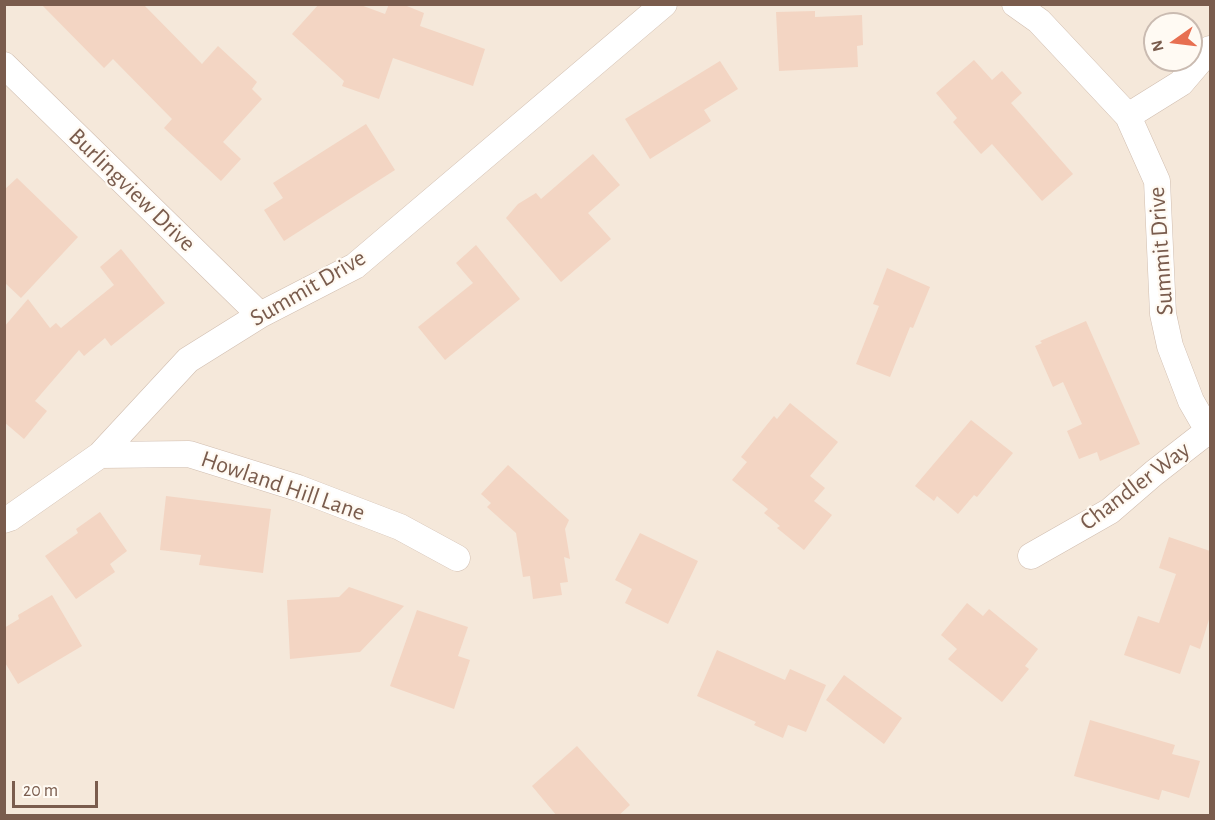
<!DOCTYPE html>
<style>
body{margin:0}
#map{position:relative;width:1215px;height:820px;overflow:hidden;background:#fdf6ec;font-family:"Alegreya Sans",sans-serif}
canvas{display:block}
.frame{position:absolute;inset:0;border:6px solid #7a5c4d;pointer-events:none}
.north{position:absolute;left:1143px;top:12px;width:60px;height:60px;box-sizing:border-box;background:#fffaf3;border:2px solid #cabbb1;border-radius:50%;rotate:256deg;font-size:16px;font-weight:700;line-height:24px;text-align:center;color:#7a5c4d}
.north::after{content:'';display:block;margin:auto;width:21px;height:27px;background:#e76f51;clip-path:polygon(50% 0,100% 100%,50% 72%,0 100%)}
.scale{position:absolute;left:12px;top:781px;width:86px;height:27px;box-sizing:border-box;border:3px solid #7a5c4d;border-top:0;padding-left:8px;font-size:18px;line-height:21px;white-space:nowrap;color:#7a5c4d;-webkit-text-stroke:4px #fffaf3;paint-order:stroke}
</style>
<div id="map">
<canvas width="1215" height="820"></canvas>
<div class="frame"></div>
<div class="north">N</div>
<div class="scale">20 m</div>
</div>
<script>
const context = document.querySelector('canvas').getContext('2d');
context.lineJoin = 'round';
function paint(path, color) {
  context.fillStyle = color;
  context.fill(path, 'evenodd');
}
function stroke(path, color, width, dash) {
  context.strokeStyle = color;
  context.lineWidth = width;
  context.lineCap = dash ? 'butt' : 'round';
  context.setLineDash(dash || []);
  context.stroke(path);
}
function drawText(font, color, halo, rows, align = 'center') {
  context.font = font + ' "Alegreya Sans",sans-serif';
  context.lineWidth = 4.5;
  context.setLineDash([]);
  context.textBaseline = 'middle';
  context.strokeStyle = halo;
  context.fillStyle = color;
  for (const [text, x, y, turn = 0] of rows) {
    context.save();
    context.translate(x, y);
    context.rotate((+turn || 0) * Math.PI / 180);
    context.textAlign = isNaN(turn) ? turn : align;
    if (halo) context.strokeText(text, 0, 0);
    context.fillText(text, 0, 0);
    context.restore();
  }
}
const residential = new Path2D(`
 M5 5H1210V815H5ZM1155 24H1191V60H1155Z`);
const building = new Path2D(`
 M41 4H143L202 64 218 46 257 82 252 89 262 99 223 142 241 159 221 181 164 128 172 119 113 59 104 68Z
 M319 4H358L385 14 389 4H402L424 13 420 26 485 49 473 86 393 58 379 99 342 86 344 81 292 34Z
 M815 11V17L862 15 863 45 857 46 858 67 779 71 776 12Z
 M974 60 992 80 1002 71 1022 93 1011 103 1073 174 1042 201 992 144 981 154 953 122 957 118 936 93Z
 M720 61 738 89 704 110 711 121 650 159 625 119Z
 M366 124 395 170 284 241 264 210 283 198 273 183Z
 M593 154 620 185 588 213 611 239 561 282 506 218 518 204 536 193 541 199Z
 M17 178 78 237 21 298 4 282V190Z
 M476 245 520 299 445 360 418 327 473 283 456 263Z
 M121 249 165 303 111 346 105 338 84 356 79 350 35 401 47 411 24 439 4 422V327L28 299 50 328 56 323 61 328 114 285 100 267Z
 M887 268 930 287 913 328 910 327 890 377 856 364 879 306 873 304Z
 M1086 321 1140 444 1100 461 1097 452 1079 459 1067 431 1082 424 1063 382 1053 387 1035 346 1042 343 1040 341Z
 M790 403 838 442 810 476 825 488 814 501 832 515 804 550 777 528 780 526 764 513 768 509 732 480 747 462 741 457 774 416 777 419Z
 M971 420 1013 453 977 497 974 495 958 514 937 496 934 501 915 486Z
 M508 465 569 520 565 529 570 559 564 557 568 582 560 583 562 595 533 599 530 576 523 577 516 533 487 507 491 503 481 494Z
 M166 496 271 509 263 573 199 565 201 555 160 550Z
 M100 512 127 551 110 564 115 572 76 599 45 556 78 533 76 529Z
 M640 533 698 561 668 624 625 603 632 589 615 580Z
 M1169 537 1210 551V616L1200 649 1190 645 1180 674 1124 655 1138 616 1159 623 1176 574 1159 568Z
 M349 587 404 606 360 652 290 659 287 600 339 597Z
 M52 595 82 646 18 684 4 661V628L19 619 18 615Z
 M967 603 983 616 989 609 1038 649 1025 666 1029 669 1002 702 948 659 957 649 941 635Z
 M417 610 468 627 458 656 470 660 454 709 390 686Z
 M717 650 785 680 790 669 826 685 806 732 788 725 783 738 754 725 756 722 697 696Z
 M844 675 902 718 884 744 826 700Z
 M1090 720 1175 745 1172 754 1200 761 1189 798 1162 790 1159 800 1074 776Z
 M577 746 630 805 618 816H557L532 786Z`);
const minor = new Path2D(`
 M1015 4 1039 21 1128 116 1157 181 1163 314 1170 346 1191 401 1210 434
 M4 65 260 315
 M1128 116 1181 83 1210 49
 M100 455 189 454 298 488 400 527 457 558
 M4 520 10 518 100 455 188 360 260 315 355 266 664 4
 M1031 556 1110 511 1154 473 1208 431`);
const streetNames = [
 ["Burlingview Drive",132,190,44],
 ["Summit Drive",1161,251,-94],
 ["Summit Drive",308,288,-30],
 ["Howland Hill Lane",283,486,19],
 ["Chandler Way",1135,486,-37]
];
paint(residential, '#f5e8da');
paint(building, '#f3d5c3');
stroke(minor, '#d1beb0', 27);
stroke(minor, '#fff', 26);
drawText('24px', '#7a5c4d', '#fffaf3', streetNames);
</script>
